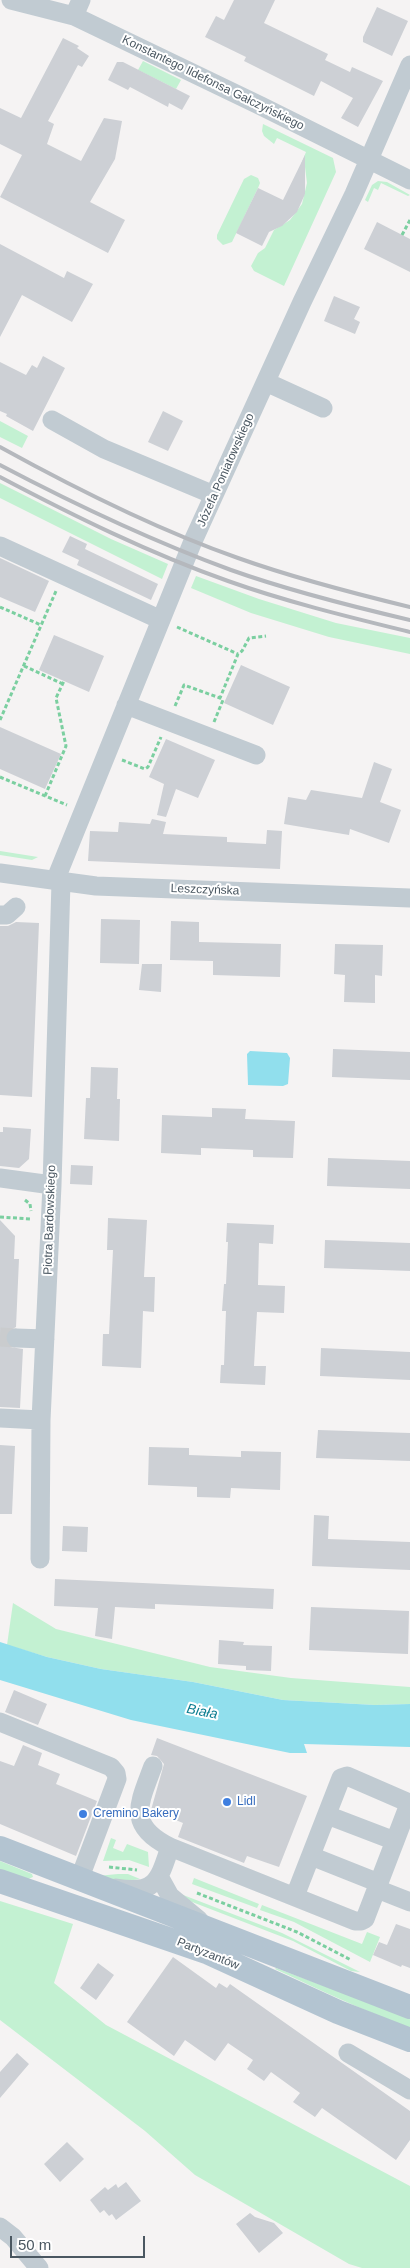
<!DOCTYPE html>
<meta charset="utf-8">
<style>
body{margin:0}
#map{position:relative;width:410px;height:2268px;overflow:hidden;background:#f5f3f3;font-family:Helvetica,sans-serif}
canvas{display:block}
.scale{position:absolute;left:10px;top:2236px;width:135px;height:22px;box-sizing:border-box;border:2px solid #4a5761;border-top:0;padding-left:6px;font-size:15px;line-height:18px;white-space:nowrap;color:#4a5761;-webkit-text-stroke:4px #fff;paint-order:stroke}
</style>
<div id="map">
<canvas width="410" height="2268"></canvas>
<div class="scale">50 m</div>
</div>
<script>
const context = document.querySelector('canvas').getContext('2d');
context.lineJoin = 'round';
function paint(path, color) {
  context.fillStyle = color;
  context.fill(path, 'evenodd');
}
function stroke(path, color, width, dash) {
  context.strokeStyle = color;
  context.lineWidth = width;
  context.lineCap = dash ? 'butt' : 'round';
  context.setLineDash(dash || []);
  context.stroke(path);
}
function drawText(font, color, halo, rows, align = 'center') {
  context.font = font + ' Helvetica,sans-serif';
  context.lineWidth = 4;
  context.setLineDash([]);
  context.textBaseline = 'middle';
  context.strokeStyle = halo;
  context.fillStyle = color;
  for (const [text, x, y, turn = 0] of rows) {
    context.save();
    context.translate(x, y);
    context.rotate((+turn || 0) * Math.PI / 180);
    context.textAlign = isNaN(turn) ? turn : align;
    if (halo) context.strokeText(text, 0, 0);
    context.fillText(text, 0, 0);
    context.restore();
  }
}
const green = new Path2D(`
 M143 61 181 80 176 89 138 70Z
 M263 124 333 158 336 172 284 286 254 271 251 266 258 253 265 248 274 230 290 220 302 204 307 183 305 167 301 164 306 152 277 138 274 144 264 136 262 131Z
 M251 175 258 178 260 183 258 188 232 242 223 245 217 239V235L244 179Z
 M378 181 387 182 410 195 408 196 381 183 378 190 374 188 368 202 365 200 372 185Z
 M0 421 28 436 22 448 0 437Z
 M0 483 111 539 168 564 162 579 0 498Z
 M196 576 259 599 336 623 410 638V654L329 637 251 613 191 588Z
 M0 851 38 857 32 860 0 855Z
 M13 1603 56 1629 210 1667 291 1678 410 1687V1704L375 1705 283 1700 193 1682 101 1669 47 1657 7 1645Z
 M111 1838 116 1840 113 1848 123 1852 127 1844 148 1852 149 1867 129 1860 103 1861Z
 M0 1861 32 1874 33 1877 28 1879 0 1871Z
 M118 1874H128L140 1879 120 1882 97 1876Z
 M194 1878 259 1904 257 1908 192 1884Z
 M178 1893 282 1933 360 1972 351 1971 293 1941 187 1900Z
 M0 1901 73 1924 54 1983 106 2025 410 2186V2268H362L349 2264 195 2175 145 2131 0 2020Z
 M262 1905 362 1944 367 1932 380 1937 370 1962 294 1922 260 1910Z
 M276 1968 410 2018V2028C364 2011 320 1990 275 1969Z`);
const water = new Path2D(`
 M250 1051 287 1053 290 1058 288 1084 283 1086 248 1085 247 1054Z
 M0 1642 47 1657 101 1669 193 1682 283 1700 375 1705 410 1704V1747L304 1744 307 1753H290L131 1720 0 1680Z`);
const building = new Path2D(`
 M234 0H275L264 23 328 54 325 60 350 72 352 67 383 81 358 127 341 118 353 98 321 81 314 96 244 61 246 57 205 37 216 16 224 20Z
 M377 7 408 21 392 56 363 42V37Z
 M63 38 79 46 77 48 89 56 82 67 78 65 48 121 54 124 47 144 81 161 104 118 122 121 115 159 90 202 125 220 108 253 0 197 22 155 0 144V108L21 118Z
 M117 62H123L190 96 182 110 169 103 168 107 130 87 128 90 108 80Z
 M305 155V194L297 212 282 226 269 232 262 246 236 233 258 188 283 200Z
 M377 222 410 239V272L364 249Z
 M0 244 64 278 67 271 93 284 72 322 22 295 0 337Z
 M334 296 360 307 354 319 360 322 355 334 324 321Z
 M43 356 65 368 33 431 6 416 7 414 0 411V362L26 375 32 365 37 368Z
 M163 411 183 421 168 451 148 442Z
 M70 536 87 544 85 549 158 584 151 600 77 565 79 560 62 552Z
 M0 558 49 581 35 612 0 597Z
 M54 635 104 656 89 692 39 670Z
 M241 665 290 687 273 725 224 703Z
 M0 727 61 754 45 789 0 769Z
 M166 739 215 760 198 798 176 789 166 817 157 815 164 784 149 777Z
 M374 762 392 769 380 802 401 810 389 843 350 829 349 835 284 824 288 797 306 800 311 790 362 798Z
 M152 819 166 822 163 834 227 837V842L266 844 267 830 282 831 280 869 88 861 90 831 118 832 119 822 150 824Z
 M101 919 140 920 139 964 100 963Z
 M171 921 199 922V942L281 944 280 977 213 975V961L170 960Z
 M16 922 39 923 32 1097 0 1095V926H8Z
 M335 944 383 945 382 976 375 975V1003L344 1002 345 975 334 974Z
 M142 964H162L161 992 139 990Z
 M333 1049 410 1052V1080L332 1077Z
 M91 1067 118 1068 117 1099H120L119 1141 84 1139 86 1098H90Z
 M212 1108 246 1109 245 1119 295 1121 293 1158 253 1157V1150L201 1148V1155L161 1153 162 1115 212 1117Z
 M3 1127 31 1129 29 1159 19 1168 0 1166V1132H3Z
 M328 1158 410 1161V1189L327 1186Z
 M71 1165 93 1166 92 1185 70 1184Z
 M108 1218 147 1220 144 1277H155L154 1312 143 1311 141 1368 102 1366 103 1334H109L113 1250H107Z
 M0 1220 15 1236 14 1259H19L16 1327 7 1332 5 1338 10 1347 23 1349 20 1408 0 1407Z
 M227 1223 274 1225 273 1244 259 1243 258 1285 285 1286 284 1313 257 1312 254 1366H266L265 1385 220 1383 221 1365H224L226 1311H222L224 1284H226L228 1242H226Z
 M325 1240 410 1243V1271L324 1268Z
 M321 1348 410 1352V1380L320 1376Z
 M318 1430 410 1433V1461L316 1458Z
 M0 1445 15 1446 12 1514H0Z
 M149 1447 189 1448V1455L241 1457V1451L281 1452 280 1490 231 1488 230 1498 197 1497V1487L148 1485Z
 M314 1515 329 1516 328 1539 410 1542V1570L312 1566Z
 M63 1526 88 1527 87 1552 62 1551Z
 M55 1579 274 1589 273 1609 155 1604V1609L115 1607 112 1639 95 1636 98 1608 54 1606Z
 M311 1607 409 1611 408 1654 309 1650Z
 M219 1640 244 1642 243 1645 272 1646 271 1671 246 1670V1666L218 1664Z
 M14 1690 47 1704 38 1725 5 1712Z
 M157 1738 307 1796 279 1867 247 1856 244 1863 178 1837 183 1823 151 1810 164 1764 157 1756 151 1755Z
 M23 1745 42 1753 38 1765 60 1774 56 1784 97 1801 76 1856 0 1824V1761L14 1766Z
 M396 1924 410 1929V1968L402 1965 401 1967 373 1955 379 1942 387 1945Z
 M173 1957 216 1988 219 1983 227 1988 230 1984 410 2111V2140L396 2160 322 2108 315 2117 293 2102 300 2093 271 2072 264 2081 247 2069 253 2060 228 2043 215 2061 185 2040 174 2056 127 2022Z
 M98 1963 114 1975 96 2000 80 1988Z
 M17 2053 29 2064 0 2098V2072Z
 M67 2142 84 2159 60 2182 44 2164Z
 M126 2182 141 2201 116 2220 112 2214 109 2216 104 2210 100 2213 90 2200 105 2187 108 2190 116 2184 118 2188Z
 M250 2213 255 2217 274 2223 283 2233 259 2253 236 2224Z`);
const minorTunnel = new Path2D(`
 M0 1337 16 1338`);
const path = new Path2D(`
 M402 235 410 220
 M0 607 41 625
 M177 627 238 654
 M24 666 63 684
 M175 706 184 685 220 698
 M0 720 56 591
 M214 722 223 700 220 698 238 654 242 651 249 638 266 636
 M122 760 145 769 148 767 161 737
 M0 777 67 805
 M45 796 66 746 56 698 64 681
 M25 1200 30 1204 31 1211
 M0 1217 31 1219
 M109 1867 137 1870
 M197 1893 297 1932 351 1960`);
const minor = new Path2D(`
 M11 0 74 16 261 106 410 180
 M74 16 81 0
 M266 382 323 408
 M52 420 104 449 214 495
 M0 546 161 620
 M126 705 256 755
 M0 873 96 886 410 898
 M55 881 193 541 302 302 354 194 410 65
 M0 915H7L16 907
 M0 1178 52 1185
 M16 1338 45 1339
 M0 1418 41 1420
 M40 1559 41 1420 52 1185 61 882
 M0 1722 111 1767 116 1773 117 1779 79 1880
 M153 1766C139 1804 126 1825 170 1847
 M327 1815 395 1841
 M311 1856 379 1883
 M160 1878 170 1896 199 1920
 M116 1888C156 1895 159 1880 170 1847L355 1921H361L365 1919 408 1807 407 1802 347 1776 341 1778 295 1896
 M377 1889 410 1902
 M348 2053 410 2090
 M0 2227 13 2237 39 2268`);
const major = new Path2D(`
 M0 1848 410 2007
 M0 1881 209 1953 338 2012 410 2040`);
const rail = new Path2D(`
 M0 447C76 489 155 529 238 558 294 578 352 593 410 607
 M0 465C74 504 152 541 231 570 290 591 350 606 410 620
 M0 477C74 516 149 553 228 581 287 602 349 617 410 632`);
const markers = [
 [227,1802,5,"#3f7fe0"],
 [83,1814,5,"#3f7fe0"]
];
const streetNames = [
 ["Konstantego Ildefonsa Gałczyńskiego",213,83,26],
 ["Józefa Poniatowskiego",226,470,-66],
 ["Leszczyńska",205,890,2],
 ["Piotra Bardowskiego",50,1220,-88],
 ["Partyzantów",208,1954,22]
];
const shopNames = [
 ["Lidl",237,1802],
 ["Cremino Bakery",93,1814]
];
const waterNames = [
 ["Biała",202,1712,11]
];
paint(green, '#c3f1d2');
paint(water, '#91dfed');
paint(building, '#cdd0d5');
stroke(minorTunnel, '#caccce', 19, [19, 9]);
stroke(path, '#7bcfa0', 3, [4, 2.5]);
stroke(minor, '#c1cbd2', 19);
stroke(major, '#b3c4d1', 24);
stroke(rail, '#b5b8bd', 4);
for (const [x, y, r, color] of markers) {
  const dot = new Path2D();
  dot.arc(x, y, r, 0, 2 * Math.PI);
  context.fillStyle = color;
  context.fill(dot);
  stroke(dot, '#fff', 2);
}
drawText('12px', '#4a5761', '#fff', streetNames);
drawText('12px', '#366cbe', '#fff', shopNames, 'left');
drawText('italic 14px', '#0d7e91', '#fff', waterNames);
</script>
